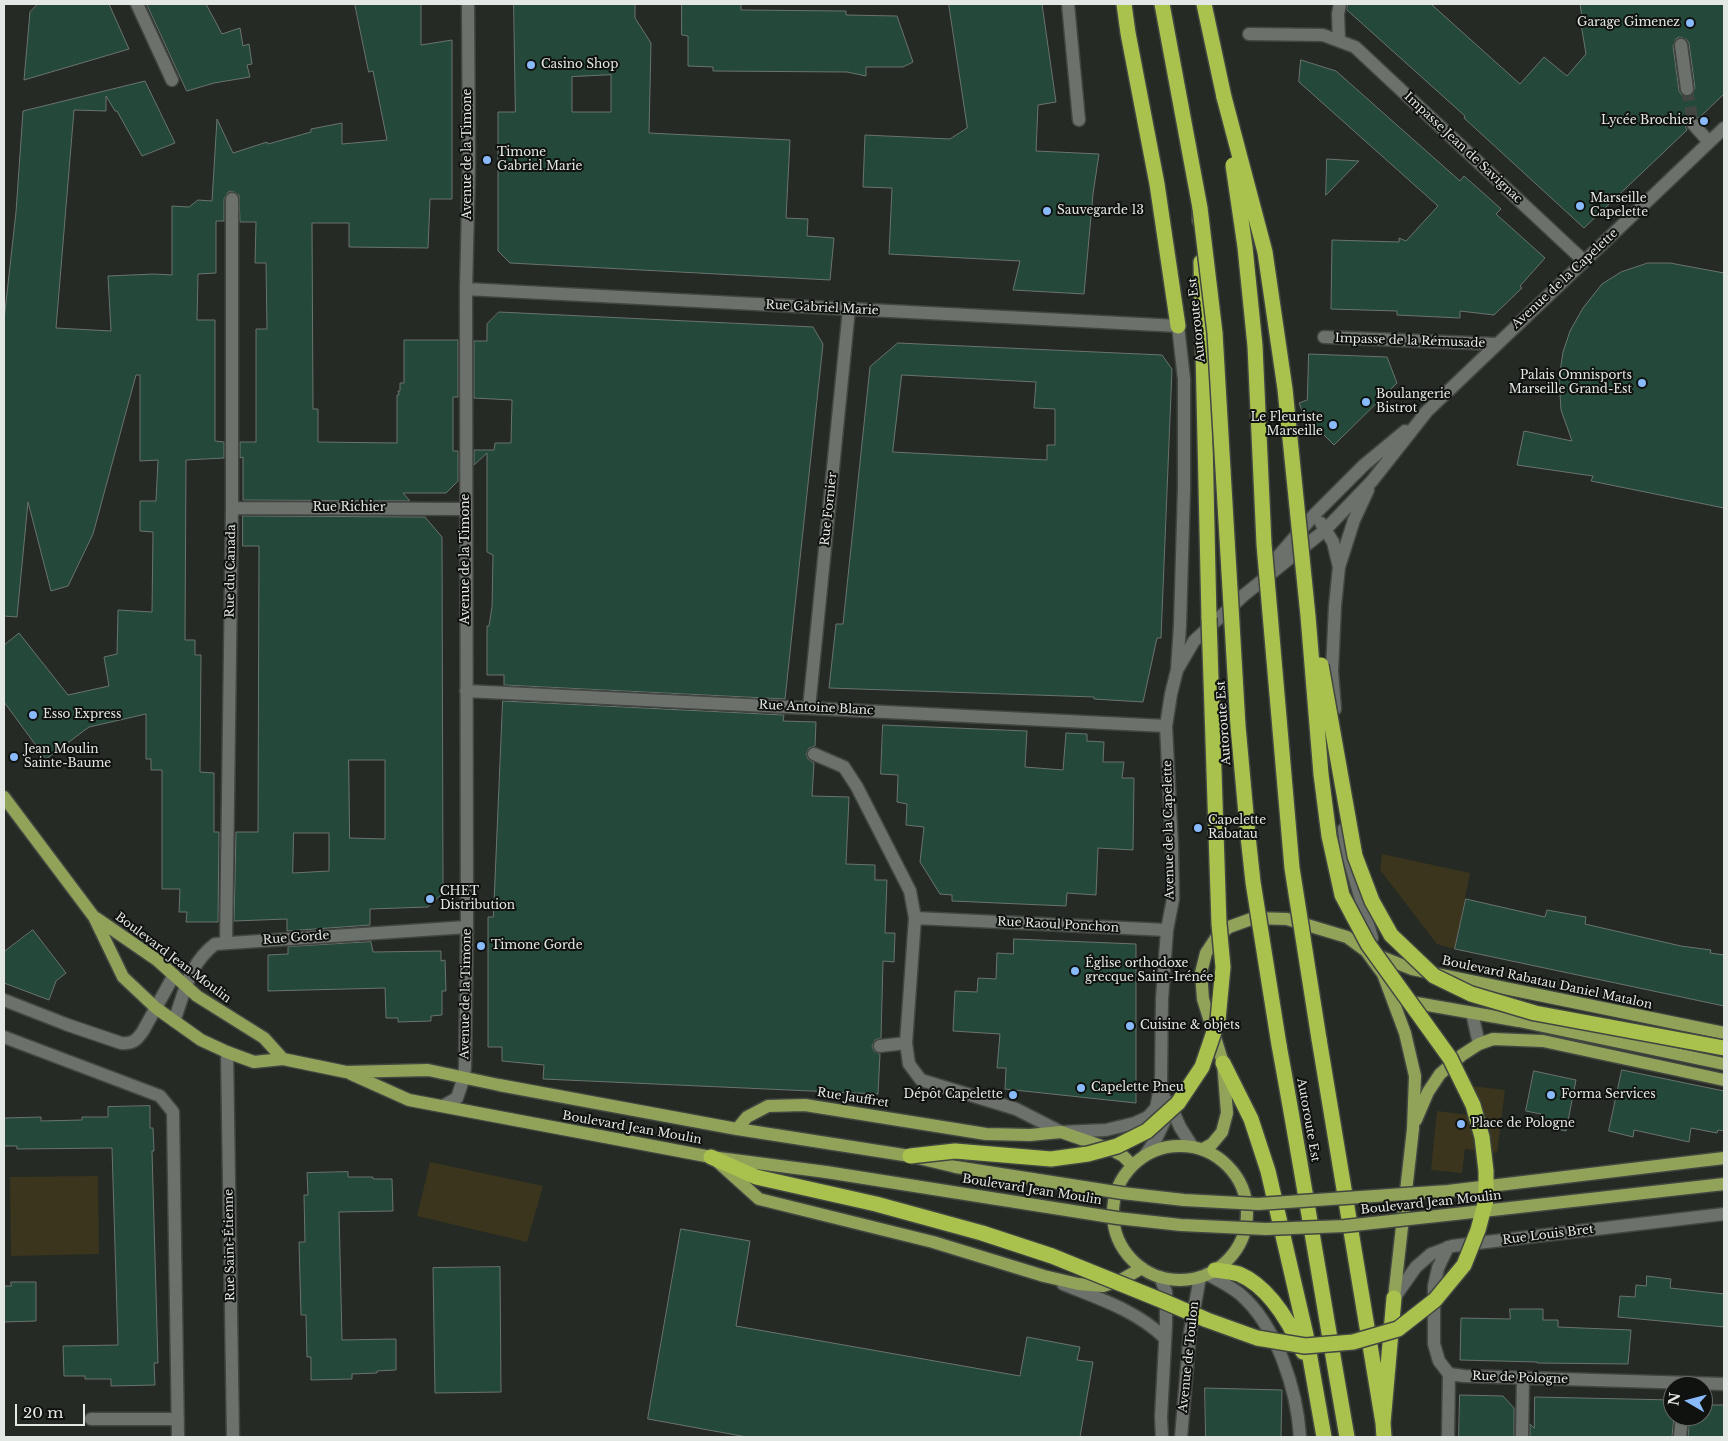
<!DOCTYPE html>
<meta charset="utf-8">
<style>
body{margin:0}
#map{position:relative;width:1728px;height:1441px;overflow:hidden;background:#252a25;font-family:"Libre Baskerville",serif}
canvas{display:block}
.frame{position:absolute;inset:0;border:5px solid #e4e8e4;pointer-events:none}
.north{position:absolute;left:1663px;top:1376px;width:50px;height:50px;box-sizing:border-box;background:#101210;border:1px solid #656865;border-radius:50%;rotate:278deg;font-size:14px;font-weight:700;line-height:20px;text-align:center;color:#e4e8e4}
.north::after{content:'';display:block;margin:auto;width:18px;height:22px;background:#88bafc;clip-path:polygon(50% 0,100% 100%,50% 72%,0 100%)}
.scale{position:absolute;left:15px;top:1404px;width:70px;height:22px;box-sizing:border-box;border:2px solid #e4e8e4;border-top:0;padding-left:6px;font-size:15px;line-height:18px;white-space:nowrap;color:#e4e8e4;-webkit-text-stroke:4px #101210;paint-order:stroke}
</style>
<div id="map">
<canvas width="1728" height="1441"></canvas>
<div class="frame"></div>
<div class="north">N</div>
<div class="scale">20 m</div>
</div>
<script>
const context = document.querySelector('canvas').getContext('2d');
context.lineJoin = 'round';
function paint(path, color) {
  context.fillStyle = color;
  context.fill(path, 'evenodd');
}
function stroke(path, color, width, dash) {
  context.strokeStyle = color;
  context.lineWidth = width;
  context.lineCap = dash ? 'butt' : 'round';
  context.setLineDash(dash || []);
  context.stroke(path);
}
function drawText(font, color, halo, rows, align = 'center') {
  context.font = font + ' "Libre Baskerville",serif';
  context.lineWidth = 4;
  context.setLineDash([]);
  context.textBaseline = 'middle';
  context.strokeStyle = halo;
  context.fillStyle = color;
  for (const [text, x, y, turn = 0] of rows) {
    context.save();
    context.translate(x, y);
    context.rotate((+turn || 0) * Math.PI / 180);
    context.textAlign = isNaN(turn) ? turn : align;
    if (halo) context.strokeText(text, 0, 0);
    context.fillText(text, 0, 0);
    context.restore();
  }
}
const green = new Path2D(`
 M1382 854 1470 873 1455 949 1437 944 1380 870Z
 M1472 1086 1505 1090 1497 1153 1465 1149 1462 1173 1431 1170 1437 1111 1469 1115Z
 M430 1162 543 1186 527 1242 417 1216Z
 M98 1176 99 1254 11 1256 10 1177Z`);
const building = new Path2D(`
 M38 4H109L129 49 24 80 30 12Z
 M147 4H206L222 34 240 28 243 46 249 44 252 64 247 65 250 77 214 83 187 91Z
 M355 4H421V45L452 40V199H430L428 248 349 247V223H312L313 409H318V442L397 443V395H399L398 391H400V383H404V340H458V397H453V451H458V481L446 493H403L410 501 243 500V457L240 458V442H256V329H267L266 263H255L256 222H240L239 195 232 191 228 192 224 199V221H216V273L198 274 197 320H215V441L224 442V458L186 460 185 640H195V655H201L200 772 214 773V832H219L218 922H186L187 912H179L180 889H162V770H151V759H146V714L89 727 46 759 4 702V645L19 633 68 695 109 686 104 657 117 654 118 610 152 612 153 532 140 531V501H156L158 460 140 461V375H136L93 534 68 586 51 591 28 502 17 617 4 616V320L16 212 23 111 145 81 175 143 142 156 117 111H115L106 96V111L74 110 56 328 111 331 108 276 154 274 172 275V206L189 207 198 200 212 201 217 119 233 153 267 142 268 144 311 132V129L342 123V144L387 140 373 71 369 72Z
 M514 4H635V18L651 43 649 133 790 140 786 218 808 219 807 236 834 238 830 280 510 263 498 251V112H515ZM611 75V112H572V77Z
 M682 4H741V10L846 11V15L897 16 913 62 903 67H866V76L847 72 713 71V67L688 66V36L682 35Z
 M949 4H1042L1056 102 1038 105 1036 151 1099 154 1093 194 1084 294 1013 290 1020 261 889 254 892 188 863 187 865 135 950 139 967 128Z
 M1348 4H1431L1520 84 1544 57 1567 76 1586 54 1581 24H1583L1580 4H1724V94L1699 118 1692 116 1687 118 1685 125 1687 130 1584 228 1464 118 1465 116 1347 10ZM1680 37 1687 40 1689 43 1695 88 1692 95 1688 97 1681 94 1679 91 1673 46 1676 39Z
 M1301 60 1336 71 1460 181 1464 176 1490 199 1501 209 1496 214 1545 258 1520 286 1522 288 1494 315 1460 311V318L1397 315V311L1331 309 1332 240 1399 242V238L1406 241 1438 206 1299 82Z
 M1327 159 1359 161 1326 195Z
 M1648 263H1670L1724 273V508L1591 481 1593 476 1517 465 1524 431 1572 441 1561 410 1559 379 1563 352 1570 331 1583 308 1602 284 1621 272Z
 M499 312 813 327 823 344 785 699 504 685V675H487V626H489L492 607 493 555 487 552V453L474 465V450H494L495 443H511L512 400 474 398V341H487V324Z
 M898 343 1162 355 1172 369 1161 638H1157L1143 702 1094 699V697L829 688 836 624H843L870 367ZM902 375 1036 382 1034 408 1055 409V445H1047V460L893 452Z
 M1309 354 1387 357 1397 383 1334 445 1316 427 1309 429 1299 403 1307 400Z
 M243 516 425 517 442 537 443 893 428 907 370 909V925L287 931V919L234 921 236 832H258L259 546H243ZM349 760H385V839L350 838ZM294 833H329V871L293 873Z
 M503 701 784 715 783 721 816 722 815 746 809 748 806 754 808 759 814 763 812 796 849 797 846 864 875 865V880H887L885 933H895L894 962 883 961 881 1038 875 1040 872 1046 874 1051 880 1054 878 1094 543 1079 544 1065 502 1061V1047H488V917H493Z
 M883 725 1027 731 1025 767 1063 770 1066 733 1087 734V741L1104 742 1103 762H1124L1122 778H1134L1133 850 1098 848 1096 895 1067 893 1066 906 952 901V895L940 894 920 862 924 827 906 825 907 804 897 802 898 775 881 774Z
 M1466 899 1545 917 1547 910 1586 917 1585 924 1681 946 1711 950 1710 953 1724 955V1006L1455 949Z
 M33 930 66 973 56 981 49 1000 4 983V952Z
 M1014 939 1136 944V1103L1005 1089 1006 1068H997L1000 1034 953 1031 955 991 977 992 978 978 996 979 997 953 1013 954Z
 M371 942 373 952 441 951V961L445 960 446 991H442V1015L431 1016V1021L398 1022V1018H386L385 988 268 991V955L288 954V947Z
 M1622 1070 1724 1091V1131L1718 1130 1717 1133 1691 1128 1689 1142 1634 1130 1633 1137 1609 1131Z
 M1534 1071 1576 1080 1566 1131 1539 1125 1541 1114 1526 1111Z
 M150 1106V1128H153L154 1151H152L158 1363H154L155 1385 111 1386V1379H85V1376H64L63 1346 118 1345 112 1148 17 1149V1146H4V1118L41 1117V1121L82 1120V1117H108V1107Z
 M348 1172V1177H373V1179H392L393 1211 339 1212 342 1340 396 1339V1370L377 1371V1373L352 1374V1379L311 1380V1357H307L306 1315H301L299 1242H305L304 1195H308L307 1173Z
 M681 1229 750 1241 736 1326 1020 1376 1027 1337 1080 1347 1077 1360 1093 1362 1080 1437H747L648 1419Z
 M500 1267 501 1392 435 1393 433 1268Z
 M1647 1276 1671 1279 1670 1288 1724 1294V1327L1618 1317 1620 1296 1635 1297 1636 1285 1646 1286Z
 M11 1282H36V1321L4 1322V1286H11Z
 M1510 1309H1543V1320H1558V1327L1631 1330 1628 1364 1537 1363V1362L1460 1360 1461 1318 1510 1319Z
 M1205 1388 1282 1390 1281 1437H1206Z
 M1460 1395 1503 1396 1514 1408V1437H1459Z
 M1535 1397 1673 1400 1674 1416 1672 1437H1530V1424L1534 1428Z
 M1703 1405H1724V1437H1688L1690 1416H1703Z`);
const minorTunnel = new Path2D(`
 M1687 89 1693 124`);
const minor = new Path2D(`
 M137 4 172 80
 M1068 4 1079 120
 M1249 34 1323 35 1355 47 1584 261
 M1339 40 1338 14 1340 4
 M1681 45 1687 89
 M1693 124 1709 142
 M466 289 1178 326 1184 379V488L1180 625 1177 670
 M1324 337 1496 344
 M1422 416 1724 128
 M232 508 466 509
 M1321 523 1333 542 1339 567
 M1267 569 1315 514 1364 465 1405 431
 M466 691 1166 726
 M809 708 849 309
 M1335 709 1332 671 1335 606 1339 567 1354 520 1368 490
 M814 754 844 767 857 787 910 891 915 918 906 1043 909 1064 921 1080 1016 1109 1061 1132 1106 1130 1135 1123 1148 1117 1156 1108 1160 1088
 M1344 829 1346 848 1372 938 1367 949
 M915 918 1167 930
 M226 943 232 508V199
 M4 1000 68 1025 121 1043C133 1044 137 1040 143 1031L174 975
 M1472 1013 1479 1044
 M174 1021C185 992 188 965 215 944L467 927
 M4 1037 160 1096 173 1112 178 1437
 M880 1046 906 1043
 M227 1052 233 1437
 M1169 1102 1180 1127 1192 1146
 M443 1106 457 1098 464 1077 465 1066 467 927 466 289 469 167 468 4
 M1145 1155 1155 1141 1167 1116 1161 1081 1162 999 1167 930 1173 899 1172 847 1166 726 1171 694 1177 670 1194 641 1244 595 1325 530 1372 481 1428 410
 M1448 1247 1438 1268 1434 1286V1344L1439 1361 1449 1374 1464 1376 1724 1384
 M1207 1274C1218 1280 1230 1286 1240 1294 1277 1326 1297 1390 1300 1437
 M1160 1277 1166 1292V1325L1161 1417 1162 1437
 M1063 1284C1100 1299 1135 1310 1165 1338
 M1394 1298 1416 1267 1431 1254 1452 1246 1724 1214
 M91 1419H178
 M1181 1437 1190 1332 1200 1277
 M1448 1437 1449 1374
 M1522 1437 1523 1378
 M1680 1437 1682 1416`);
const major = new Path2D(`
 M4 797 94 917 123 977 156 1008 201 1040 227 1052 254 1062 283 1059 346 1072 428 1070 499 1085 737 1129 910 1156 956 1167
 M96 918 157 960 197 996 264 1038 283 1059
 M1374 954 1412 969 1724 1033
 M1405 1001 1519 1021 1724 1064
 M351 1074 409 1100 711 1157 826 1172
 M1416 1120 1428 1092 1440 1074 1462 1055 1479 1044 1493 1039 1543 1041 1724 1080
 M737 1129 747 1117 768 1106 805 1105 986 1134 1030 1135 1061 1132 1110 1149 1123 1156 1132 1165
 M1113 1213a67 67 0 1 1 134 0a67 67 0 1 1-134 0Z
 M1203 1149 1212 1144 1222 1132 1227 1113 1223 1063 1203 999 1201 973 1206 953 1216 938 1229 927 1254 918 1287 919 1347 937 1366 951 1383 974 1405 1033 1415 1076 1413 1129 1394 1298
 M719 1163 759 1199 933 1242 1044 1276 1078 1284 1103 1286 1121 1280 1142 1268
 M1501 1209 1724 1184`);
const highway = new Path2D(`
 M1124 4 1128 33 1157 184 1178 326
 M1162 4 1200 208V221
 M1204 4 1224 97
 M1201 262 1209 618
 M1319 1039 1383 1423
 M1279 1045C1303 1175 1324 1306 1347 1437
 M1223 1063 1251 1119 1268 1171 1306 1335 1324 1437
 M711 1157 756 1177 876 1204 982 1233 1052 1256
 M1215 1270C1223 1271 1232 1272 1239 1274 1270 1287 1290 1323 1303 1352
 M1384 1437 1383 1423 1394 1298`);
const majorBridge = new Path2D(`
 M956 1167 1122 1193 1184 1200 1258 1204 1448 1191 1724 1158
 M826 1172 1117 1218 1181 1225 1266 1229 1345 1226 1501 1209`);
const highwayBridge = new Path2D(`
 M1233 165 1245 247 1255 346 1264 544 1292 868 1319 1039
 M1200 208 1215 333 1238 726 1248 836 1253 882 1279 1045
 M1321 665 1355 856 1372 901 1391 935 1413 956 1434 976 1471 994 1535 1013 1724 1048
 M910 1156 955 1151 1051 1159 1088 1154 1117 1146 1147 1131 1178 1103 1202 1067 1218 1020 1223 967 1219 924 1209 618
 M1052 1256 1163 1301 1207 1320 1257 1338 1305 1346 1353 1342 1398 1329 1435 1300 1464 1265 1478 1230 1486 1200V1171L1482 1137 1473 1105 1450 1058 1368 944 1342 895 1329 836 1321 774 1308 616 1285 389 1265 252 1224 97`);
const markers = [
 [1690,23,5,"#88bafc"],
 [531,65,5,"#88bafc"],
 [1704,121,5,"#88bafc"],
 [487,160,5,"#88bafc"],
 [1580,206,5,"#88bafc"],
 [1047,211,5,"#88bafc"],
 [1642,383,5,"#88bafc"],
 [1366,402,5,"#88bafc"],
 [1333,425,5,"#88bafc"],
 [33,715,5,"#88bafc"],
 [14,757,5,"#88bafc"],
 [1198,828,5,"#88bafc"],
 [430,899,5,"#88bafc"],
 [481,946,5,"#88bafc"],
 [1075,971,5,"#88bafc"],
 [1130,1026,5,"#88bafc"],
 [1081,1088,5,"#88bafc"],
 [1013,1095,5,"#88bafc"],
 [1551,1095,5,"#88bafc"],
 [1461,1124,5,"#88bafc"]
];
const poiNames = [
 ["Garage Gimenez",1680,23,"right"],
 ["Casino Shop",541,65],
 ["Lycée Brochier",1694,121,"right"],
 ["Timone",497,153],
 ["Gabriel Marie",497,167],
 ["Marseille",1590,199],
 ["Capelette",1590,213],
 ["Sauvegarde 13",1057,211],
 ["Palais Omnisports",1632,376,"right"],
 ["Marseille Grand-Est",1632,390,"right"],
 ["Boulangerie",1376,395],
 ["Bistrot",1376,409],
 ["Le Fleuriste",1323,418,"right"],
 ["Marseille",1323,432,"right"],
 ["Esso Express",43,715],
 ["Jean Moulin",24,750],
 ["Sainte-Baume",24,764],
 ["Capelette",1208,821],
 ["Rabatau",1208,835],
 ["CHET",440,892],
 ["Distribution",440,906],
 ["Timone Gorde",491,946],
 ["Église orthodoxe",1085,964],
 ["grecque Saint-Irénée",1085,978],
 ["Cuisine & objets",1140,1026],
 ["Capelette Pneu",1091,1088],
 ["Dépôt Capelette",1003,1095,"right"],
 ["Forma Services",1561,1095],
 ["Place de Pologne",1471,1124]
];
const streetNames = [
 ["Impasse Jean de Savignac",1463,148,43],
 ["Avenue de la Timone",468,154,-90],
 ["Avenue de la Capelette",1565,279,-43],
 ["Rue Gabriel Marie",822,308,3],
 ["Autoroute Est",1197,320,-96],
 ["Impasse de la Rémusade",1410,341,2],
 ["Rue Richier",349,508],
 ["Rue Fornier",829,509,-84],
 ["Avenue de la Timone",466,559,-90],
 ["Rue du Canada",231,571,-89],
 ["Rue Antoine Blanc",816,708,3],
 ["Autoroute Est",1224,723,-94],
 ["Avenue de la Capelette",1169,830,-91],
 ["Rue Raoul Ponchon",1058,925,3],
 ["Rue Gorde",296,938,-4],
 ["Boulevard Jean Moulin",173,958,37],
 ["Boulevard Rabatau Daniel Matalon",1547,983,12],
 ["Avenue de la Timone",466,994,-89],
 ["Rue Jauffret",853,1098,9],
 ["Autoroute Est",1308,1120,80],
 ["Boulevard Jean Moulin",632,1128,10],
 ["Boulevard Jean Moulin",1032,1190,9],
 ["Boulevard Jean Moulin",1431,1203,-6],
 ["Rue Louis Bret",1548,1235,-7],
 ["Rue Saint-Étienne",230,1245,-91],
 ["Avenue de Toulon",1189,1357,-84],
 ["Rue de Pologne",1520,1378,2]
];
paint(green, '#3a351c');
paint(building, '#24493a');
stroke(building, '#6a736f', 1);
stroke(minorTunnel, '#424642', 12, [12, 6]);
stroke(minor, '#414641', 15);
stroke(major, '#414641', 15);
stroke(highway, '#414641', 18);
stroke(minor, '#6c716b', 12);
stroke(major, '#91a259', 12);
stroke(highway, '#a9c24d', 15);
stroke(majorBridge, '#414641', 15, []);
stroke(highwayBridge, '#414641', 18, []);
stroke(majorBridge, '#91a259', 12);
stroke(highwayBridge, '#a9c24d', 15);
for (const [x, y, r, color] of markers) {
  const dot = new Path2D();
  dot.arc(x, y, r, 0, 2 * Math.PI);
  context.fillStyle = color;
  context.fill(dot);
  stroke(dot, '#101210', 2);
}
drawText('12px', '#e4e8e4', '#101210', poiNames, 'left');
drawText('12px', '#e4e8e4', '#101210', streetNames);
</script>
